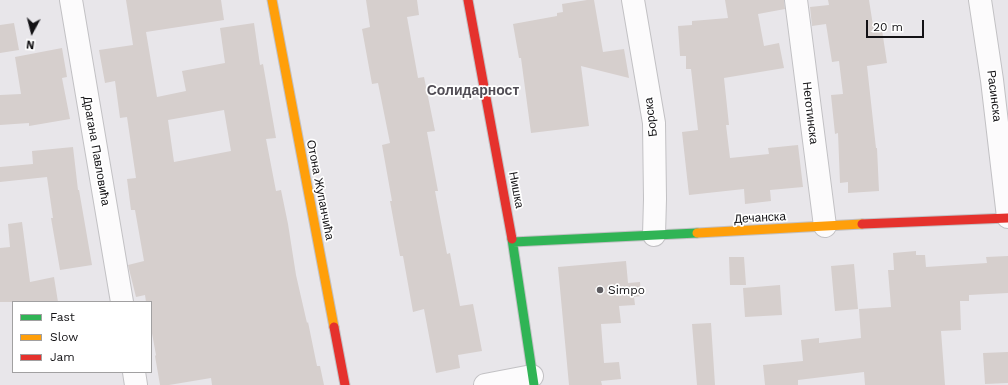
<!DOCTYPE html>
<meta charset="utf-8">
<style>
body{margin:0}
#map{position:relative;width:1008px;height:385px;overflow:hidden;background:#e8e6ea;font-family:"Work Sans",sans-serif}
canvas{display:block}
.legend{position:absolute;left:12px;top:301px;width:140px;height:72px;box-sizing:border-box;background:#fff;border:1px solid #a1a0a1;margin:0;padding:5px 7px;list-style:none;font-size:12px;color:#131215}
.legend li{display:flex;align-items:center;gap:8px;height:20px}
.legend b{width:20px;border:1px solid #a1a0a1}
.north{position:absolute;left:12px;top:12px;width:40px;height:40px;-webkit-text-stroke:3px #fff;paint-order:stroke;rotate:187deg;font-size:11px;font-weight:700;line-height:16px;text-align:center;color:#131215}
.north::after{content:'';display:block;margin:auto;width:14px;height:18px;background:#131215;clip-path:polygon(50% 0,100% 100%,50% 72%,0 100%)}
.scale{position:absolute;left:866px;top:20px;width:58px;height:18px;box-sizing:border-box;border:2px solid #131215;border-top:0;padding-left:5px;font-size:12px;line-height:14px;white-space:nowrap;color:#131215;-webkit-text-stroke:3px #fff;paint-order:stroke}
</style>
<div id="map">
<canvas width="1008" height="385"></canvas>
<ul class="legend">
<li><b style="height:5px;background:#30b455"></b>Fast</li>
<li><b style="height:5px;background:#ff9f0a"></b>Slow</li>
<li><b style="height:5px;background:#e5322d"></b>Jam</li>
</ul>
<div class="north">N</div>
<div class="scale">20 m</div>
</div>
<script>
const context = document.querySelector('canvas').getContext('2d');
context.lineJoin = 'round';
function paint(path, color) {
  context.fillStyle = color;
  context.fill(path, 'evenodd');
}
function stroke(path, color, width, dash) {
  context.strokeStyle = color;
  context.lineWidth = width;
  context.lineCap = dash ? 'butt' : 'round';
  context.setLineDash(dash || []);
  context.stroke(path);
}
function drawText(font, color, halo, rows, align = 'center') {
  context.font = font + ' "Work Sans",sans-serif';
  context.lineWidth = 3.5;
  context.setLineDash([]);
  context.textBaseline = 'middle';
  context.strokeStyle = halo;
  context.fillStyle = color;
  for (const [text, x, y, turn = 0] of rows) {
    context.save();
    context.translate(x, y);
    context.rotate((+turn || 0) * Math.PI / 180);
    context.textAlign = isNaN(turn) ? turn : align;
    if (halo) context.strokeText(text, 0, 0);
    context.fillText(text, 0, 0);
    context.restore();
  }
}
const building = new Path2D(`
 M126 0H221L224 20 146 32 157 97 186 91 182 71 225 63 220 28 254 23 260 65 263 64 276 138 266 139 276 191 281 190 288 224 296 275 307 323 308 322 317 366H320L324 385H212L211 378 169 385H160L155 356 156 355 151 328V302H146L145 295 136 297 128 265 144 261 135 210H131L127 179 136 178 127 117 120 118 115 81 105 83 99 50 133 45ZM224 110 231 151 174 162 168 120Z
 M366 0H417L419 15 407 17 418 78 424 77 435 131 427 132 438 191H435L447 254 450 253 460 306 473 304 482 351 458 355 460 368 436 373 424 309 413 312 403 256H400L390 201H392L382 145 390 143 378 83 372 84 362 29 370 27Z
 M587 0H594L603 52 624 49 629 78 581 66 589 126 531 133 521 58H519L513 24 557 16V13L563 12 562 4Z
 M725 0H784L785 9 758 14 764 46 779 43 784 68 724 78 729 125H726L730 158 769 154 768 148 798 145 803 187 770 190 771 201 745 204 744 189 689 195 682 132 698 130 691 69H686V56H680L678 26 692 25V21L728 18Z
 M828 0H869L874 32 882 30 887 63 867 66 876 148H877L879 191 848 193V182L840 183 838 133 835 134 831 95 843 94 839 61 832 62 826 24 812 26 810 7 829 5Z
 M14 23 19 50 0 53V25Z
 M62 48 67 77 62 78 70 119 29 126V123L0 125V95L21 94 15 57Z
 M73 147 78 190H79L92 265 60 270 51 218H53L47 177 0 182V167L33 164 32 151Z
 M22 222 30 282 54 277 58 302H0V248L10 247 8 224Z
 M916 251V255H925L926 267 987 263 986 257 1008 256V293L969 295V301H960L961 330 941 331 945 385H865L864 372 798 380V385H765L763 365 803 361 801 340 819 338V343L861 338 859 309 891 307 888 270H894L893 253Z
 M729 257H744L746 285H730Z
 M626 261 628 283 640 282 641 296 634 297 635 305 619 306 621 323 601 324 604 363 619 362 621 379 601 381 602 385H569L558 267Z
 M854 264 858 309 835 311 831 266Z
 M780 285 782 315 745 317 743 288Z
 M711 323 715 385H697L692 324Z
 M1008 352V383L985 384 983 353Z`);
const street = new Path2D(`
 M71 0 122 302
 M633 0 654 123 655 199 654 235
 M796 0 825 226
 M980 0 992 80 1008 217
 M134 372 136 385
 M485 385 532 376`);
const fast = new Path2D(`
 M512 239 534 385
 M513 242 697 233`);
const slow = new Path2D(`
 M272 0 334 327
 M697 233 862 224`);
const jam = new Path2D(`
 M468 0 512 239
 M862 224 1008 218
 M334 327 345 385`);
const markers = [
 [600,290,4,"#5e5c60"]
];
const streetNames = [
 ["Расинска",994,96,83],
 ["Неготинска",810,113,83],
 ["Борска",651,117,-97],
 ["Драгана Павловића",96,151,80],
 ["Отона Жупанчића",320,190,79],
 ["Нишка",516,190,79],
 ["Дечанска",760,218,-3]
];
const poiNames = [
 ["Simpo",608,290]
];
const quarterNames = [
 ["Солидарност",473,91]
];
paint(building, '#d6cfcd');
stroke(street, '#c2c1c4', 24);
stroke(fast, '#c2c1c4', 11);
stroke(slow, '#c2c1c4', 11);
stroke(jam, '#c2c1c4', 11);
stroke(street, '#fcfbfc', 22);
stroke(fast, '#30b455', 9);
stroke(slow, '#ff9f0a', 9);
stroke(jam, '#e5322d', 9);
for (const [x, y, r, color] of markers) {
  const dot = new Path2D();
  dot.arc(x, y, r, 0, 2 * Math.PI);
  context.fillStyle = color;
  context.fill(dot);
  stroke(dot, '#fff', 1.5);
}
drawText('12px', '#131215', '#fff', streetNames);
drawText('12px', '#131215', '#fff', poiNames, 'left');
drawText('bold 14px', '#514d55', '#fff', quarterNames);
</script>
